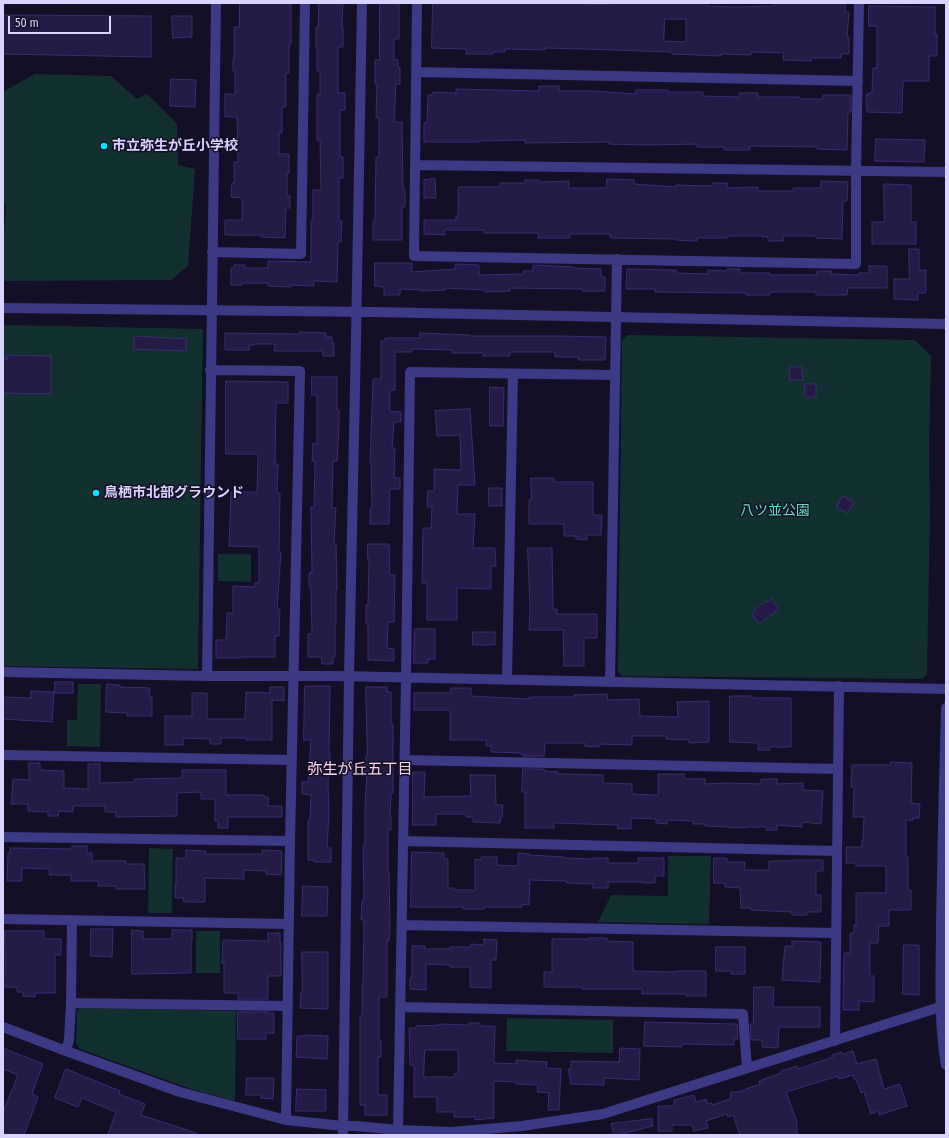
<!DOCTYPE html>
<meta charset="utf-8">
<style>
body{margin:0}
#map{position:relative;width:949px;height:1138px;overflow:hidden;background:#130f26;font-family:"Fira Sans Condensed",sans-serif}
canvas{display:block}
.frame{position:absolute;inset:0;border:4px solid #d9d4ff;pointer-events:none}
.scale{position:absolute;left:8px;top:16px;width:103px;height:18px;box-sizing:border-box;border:2px solid #d9d4ff;border-top:0;padding-left:5px;font-size:12px;line-height:14px;white-space:nowrap;color:#d9d4ff;-webkit-text-stroke:3px #130f26;paint-order:stroke}
</style>
<div id="map">
<canvas width="949" height="1138"></canvas>
<div class="frame"></div>
<div class="scale">50 m</div>
</div>
<script>
const context = document.querySelector('canvas').getContext('2d');
context.lineJoin = 'round';
function paint(path, color) {
  context.fillStyle = color;
  context.fill(path, 'evenodd');
}
function stroke(path, color, width, dash) {
  context.strokeStyle = color;
  context.lineWidth = width;
  context.lineCap = dash ? 'butt' : 'round';
  context.setLineDash(dash || []);
  context.stroke(path);
}
function drawText(font, color, halo, rows, align = 'center') {
  context.font = font + ' "Fira Sans Condensed","Noto Sans JP",sans-serif';
  context.lineWidth = 3;
  context.setLineDash([]);
  context.textBaseline = 'middle';
  context.strokeStyle = halo;
  context.fillStyle = color;
  for (const [text, x, y, turn = 0] of rows) {
    context.save();
    context.translate(x, y);
    context.rotate((+turn || 0) * Math.PI / 180);
    context.textAlign = isNaN(turn) ? turn : align;
    if (halo) context.strokeText(text, 0, 0);
    context.fillText(text, 0, 0);
    context.restore();
  }
}
const green = new Path2D(`
 M35 74 111 76 137 99 147 94 177 124 178 165 195 169 188 266 171 280 3 281V250L6 205 3 204V93L4 91Z
 M3 325 203 329 198 669 3 666Z
 M627 335 915 340 931 356 929 450 930 510 927 674 922 679 622 676 618 672 622 340Z
 M218 554H251V582L218 581Z
 M78 684H101L100 747 67 746V720H77Z
 M149 848 173 849 172 913H148Z
 M668 856H711L709 924 598 922 611 895 668 896Z
 M196 931H220V973H196Z
 M81 1008 236 1011 235 1101 191 1089 80 1049 76 1043 77 1012Z
 M507 1018 613 1020V1053L506 1051Z`);
const building = new Path2D(`
 M240 3H291V44H289V73H286V107H282V133H279V154H289V173H287V196H290V208H286L285 238 261 237V235H225V220H242V198L231 197 232 183 234 184V162H238L237 117H225V94H235V71H233V58H234V27H239Z
 M319 3H343L342 27H343V47H338V93H345V110H340V157H343V178H339V221H342L341 242H338L337 282 314 281V286L291 285V287L268 286V283H242V285H231V268H234V265H245V268H268V261L311 262V220H313V190H321L320 140H317V94H320V71H317V47H316V27H318Z
 M380 3H399V39H394V60H398V67H400V84H396L394 122H402L403 189H405V207H402V240H373V221H375L376 157H379V118H376L377 84H375V60H379Z
 M433 3H587V4H610V3H707V6L735 7 774 6V3H845V12H849L847 37H849V54H841V58H811V61L783 60 784 53 751 52V55L721 54V56L672 54V52L585 49 545 48V50L505 49V52H493V54H466V49L432 48ZM665 19H686V42L664 41Z
 M869 6 935 7V34H937V56H929V81H903L902 113 867 112 866 95H868V93H872L873 68H877V26H869Z
 M3 15 151 16V57L3 54Z
 M172 16H192V37L173 38Z
 M171 79 196 80 195 107 170 106Z
 M539 86H559V91H594L636 94V90H668V92H703V96L739 97V93H758V97H800V99H823V95H851V112H848V114L847 150 817 149V147L750 146V150H724V147H697V144L647 145 609 144V142L525 143V140L479 141V142H424V123H427L428 95H433V92L456 93V89L539 91Z
 M876 139 925 140 924 162 875 161Z
 M435 179 436 198H424V180Z
 M607 179 634 180V184L676 187V185L712 186V183H727V188L758 187V191H793V188H820L821 181 848 182 847 201H843L842 239 816 238V236H783V241H768V237H762V236H728V238H697V241L676 240V239L610 238V234H570V238H538V233H484V230H445V235L424 234V220H456V216H458V187H500V183H525V180H539V182L569 181V188H606Z
 M884 184 911 185V222H916V244H872V222H884Z
 M909 249H919V270H926V293H918V300L894 299V279H909Z
 M375 263H412V272L455 269V264L479 265V275L523 274V271H533V265L574 267V268L601 269V276L605 277V291H583V289L510 288V291L485 292V290L446 288V290L421 291V290L400 289V295H384V287L375 286Z
 M869 266H887V288H848L847 295H816V292H770V295H746V293L655 292V289H626L627 269 676 270V273L708 274V270L727 271V269H740V273H770V275H817V271H831V274L859 275V273H869Z
 M300 332 326 333V337H332V343H334V356H323V351H274L275 344H254V345H249V350H225V333L299 334Z
 M420 333 470 335V336H560L606 337 605 360H578V357H555V352H510V356H483V353H452V350L412 349V352H395V390H390V411L401 412V422H394L392 448H395L394 478H400V489H390L389 524H370V509H372L371 463H370L373 379H381V341H385V338H420Z
 M135 336 186 339V351L134 349Z
 M7 355 51 356V394L3 393V359H7Z
 M790 367H802L803 380H790Z
 M312 377H337V410H339V427L337 461H333L332 508H336L334 544H336L337 590H336V623H335V657H333V664H322L321 657H308V634H312L311 587H309V573L312 572 311 507H314L315 461H312L313 443 317 444V395H312Z
 M226 381 288 382V403H276L275 464H278L277 493H280L279 552H281L277 609H280L279 636H275V657H241V658H216V640H226L227 613H233V586L255 587V583H259V547L229 546 231 492H257L258 454H226Z
 M805 384H816V397H805Z
 M490 387 504 388 503 426H490Z
 M470 409 475 485H458L457 514H475L473 548H495L496 566H491V589L457 588V620H427V583H422L423 528H431L432 507H427L428 491H434V469L461 470 460 435 437 436 435 411Z
 M531 478H554V482H593V515H602L601 535H587V540L576 539V536H564V524H529V500H531Z
 M489 488H502V506H489Z
 M842 496 854 502 848 513 837 508Z
 M368 544H389L390 575H395L394 622H388L387 648 394 649V661L368 660V624H366V605H368L369 559H368Z
 M528 548H552L553 609H557V614H597V638H584V666H564L563 630H529L530 609Z
 M772 599 779 609 759 624 752 614 756 611 755 609 766 601 767 602Z
 M415 629H435V659H428V663H414Z
 M473 632H495V645H473Z
 M55 682H73V693H55Z
 M107 684 120 685V687L150 688 149 697H152V716H127V713L106 712Z
 M305 686H330L329 754H330L328 783 329 814 327 848H331V862H314V860H308V820H310L311 795 302 794V782H308L311 740H304Z
 M270 687H284V701L272 700V740H246V738H221V744H210V739L183 738V745H165V716H192V693H207V719H245L246 692 270 693Z
 M366 687H387V692H391V724H393V793H391L390 817H391V830L388 829V872H389L390 929 389 941H387V997H379V1040H381V1057H378V1095H387V1115H365V1105H360V1016H362V984H363L364 920H361L362 901H364L363 845H365V807L367 772H365L366 755H367Z
 M451 688H471V696L529 699V697H574V695L607 694 608 700 639 699 640 716 678 717 677 702 709 701V742L689 743V740L666 739V736H632V745L599 744V747L584 746 585 743H545L544 756H523V754H520V753L491 752V746H486V740H450V710H414V693H450Z
 M31 691 54 692 52 722 3 719V697L31 698Z
 M730 696H752V698H791V747H770V750H758V743L730 742Z
 M891 762 912 763 911 803 920 804 919 818H913V820H906V857H908V890H911V910H889V926H879L878 943H870V976H874V1002L859 1001V1010H843L844 953H850V933H854V925H856V893H886V866H856V863H846V847H862V841H863L864 817H853L854 787H851L852 765H890Z
 M29 763H40V770L64 771V788L88 789V764H100V783L134 782V779L182 778V770H226V795H264V797H268V806H282V817H228V828H218V821H215V799H201V792L177 793V816L116 817V812H105V806H73V812L59 811 58 816H48V812L28 811V804H11L13 779 29 780Z
 M523 769H544V771L558 772V774L603 775V783L632 784V794L658 795V774H684V778L686 779H705V784L726 783 761 784V779H777V784L803 783V790L823 791 821 824 802 822V827L777 825V830H766V827H745V828L705 826V824H693V821L667 820V824L656 823V819L631 818V829H617L618 825 554 823V828H525V792H522Z
 M413 772H425L424 797 471 796 470 775H495L496 805H503L502 817H501L500 823 473 822V817H466V814H436V825H413Z
 M72 846H87V853H92V861H126V864H144L145 889H116V886H98V881H71V875H49L50 869 22 868V881H7L8 853H10V848L72 849Z
 M186 850 206 851V854H262V850L282 851 281 875 266 874V871L244 870V879L205 878V902H184L183 898H175V884H176V858H186Z
 M412 852 444 853V859H448V888H454V890H475V859L481 860V857H497V865L518 866V853L529 854V855L564 857V858L593 859V858H608V863H638V858H664V876H655V883H642V882H608V888H593V884L567 883V881L530 880 529 905 522 904V907H484V909H463V907H411Z
 M714 858H727V862H745L744 870H769V861H793V860H823V871H816V895H821V912H807V915H792V912L751 910V908H741L740 888 725 887V883H714Z
 M303 886 328 887 327 916H302Z
 M91 929H113L112 957 91 956Z
 M132 930 143 931V939H172V930H192V942H191V973L132 974Z
 M5 931H44V939H61V955H55V993H35V997L23 996V992H17V987H3V973H5Z
 M268 933H280V943H281V976H268V999H238V993H224V963H222L223 940 268 941Z
 M589 938H607V941L633 942V971L675 972V971H706V996H686V994H642V989H582V987H544V972H552V939H589Z
 M484 939 497 940 496 960H491V988L470 987V967H450V965L426 964V990L410 989V978H412V946H425V949H450V947H471V944L484 945Z
 M792 941 821 942 820 982 782 980 785 946H792Z
 M904 945H919V995L903 994Z
 M716 947H745V974H731V971H716Z
 M302 952H328V1009L300 1008 301 992H302Z
 M754 987H774L773 1007H820V1027H779L778 1048 762 1047V1040H751L750 1024H753Z
 M238 1012H268V1013H274V1033H266V1039H238Z
 M645 1022 737 1024 738 1039H734V1045L682 1044V1047L644 1046Z
 M469 1023H480V1026H495L494 1063 516 1064V1060L547 1062 546 1068 561 1069 559 1110H548L549 1093 537 1092 538 1085 516 1084V1082L494 1081V1118L475 1120V1117H454V1112H437V1097H414V1065H410L409 1028H416V1026L439 1025V1024L469 1025ZM425 1050H458V1074H454V1077H424Z
 M304 1035 328 1036 327 1059 296 1057 297 1036H304Z
 M3 1048 43 1064 32 1094 38 1097 24 1135H3V1112L18 1075 3 1069Z
 M620 1048 640 1049 639 1080 604 1078V1085L571 1084 568 1069H571V1061L619 1062Z
 M853 1051 857 1064 876 1059 884 1089 900 1084 907 1106 879 1115 878 1111 871 1114 864 1092 861 1093 856 1079H854L853 1075 839 1079 838 1076 786 1092 797 1122V1135H740L733 1115 728 1117 727 1114 706 1121 708 1128 694 1131 692 1125H672V1131H658V1106H674V1100L694 1095 696 1102 706 1099 708 1104 712 1103V1105L730 1099 731 1092H738L760 1084 759 1081 781 1073V1071L797 1066 798 1069 833 1057 832 1055 842 1052 843 1054Z
 M66 1069 120 1091 119 1094 145 1104 141 1115 196 1133V1135H108L116 1112 82 1098 78 1107 55 1098Z
 M247 1078H274L273 1099 261 1098V1095H246Z
 M297 1089 326 1090V1111H296Z
 M652 1119 653 1126 618 1135H614L611 1124Z`);
const minor = new Path2D(`
 M417 3 414 256 856 264V171L859 3
 M416 72 858 81
 M415 165 946 172
 M212 252 301 254 305 3
 M210 370 300 371 290 841 286 1120
 M3 672 207 676H339L946 689
 M207 676 216 3
 M507 680 513 374
 M610 682 617 259
 M3 755 292 760
 M405 760 838 769
 M3 837 290 841
 M403 841 837 851
 M3 919 289 924
 M402 925 836 933
 M71 1003 288 1006
 M401 1007 743 1014 747 1068
 M3 1027 66 1051 180 1092 286 1120 343 1126H356L398 1130 451 1132 522 1126 603 1114 940 1007
 M835 1041 839 686
 M66 1051 69 1040 71 1003 72 920
 M398 1130 406 678 410 372 615 375`);
const tertiary = new Path2D(`
 M3 308 375 312 946 324
 M946 708C944 781 942 853 941 926 941 973 938 1020 946 1065
 M343 1135 349 677 356 338 362 3`);
const markers = [
 [104,146,4,"#00e5ff"],
 [96,493,4,"#00e5ff"]
];
const poiNames = [
 ["市立弥生が丘小学校",112,146],
 ["鳥栖市北部グラウンド",104,493]
];
const parkNames = [
 ["八ツ並公園",775,511]
];
const neighbourhoodNames = [
 ["弥生が丘五丁目",360,770]
];
paint(green, '#12302f');
paint(building, '#241b47');
stroke(building, '#3b2d73', 1);
stroke(minor, '#3d3a85', 10);
stroke(tertiary, '#3d3a85', 10);
for (const [x, y, r, color] of markers) {
  const dot = new Path2D();
  dot.arc(x, y, r, 0, 2 * Math.PI);
  context.fillStyle = color;
  context.fill(dot);
  stroke(dot, '#130f26', 1.5);
}
drawText('bold 14px', '#d9d4ff', '#130f26', poiNames, 'left');
drawText('14px', '#5fe0c0', '#130f26', parkNames);
drawText('15px', '#ffd6f0', '#130f26', neighbourhoodNames);
</script>
